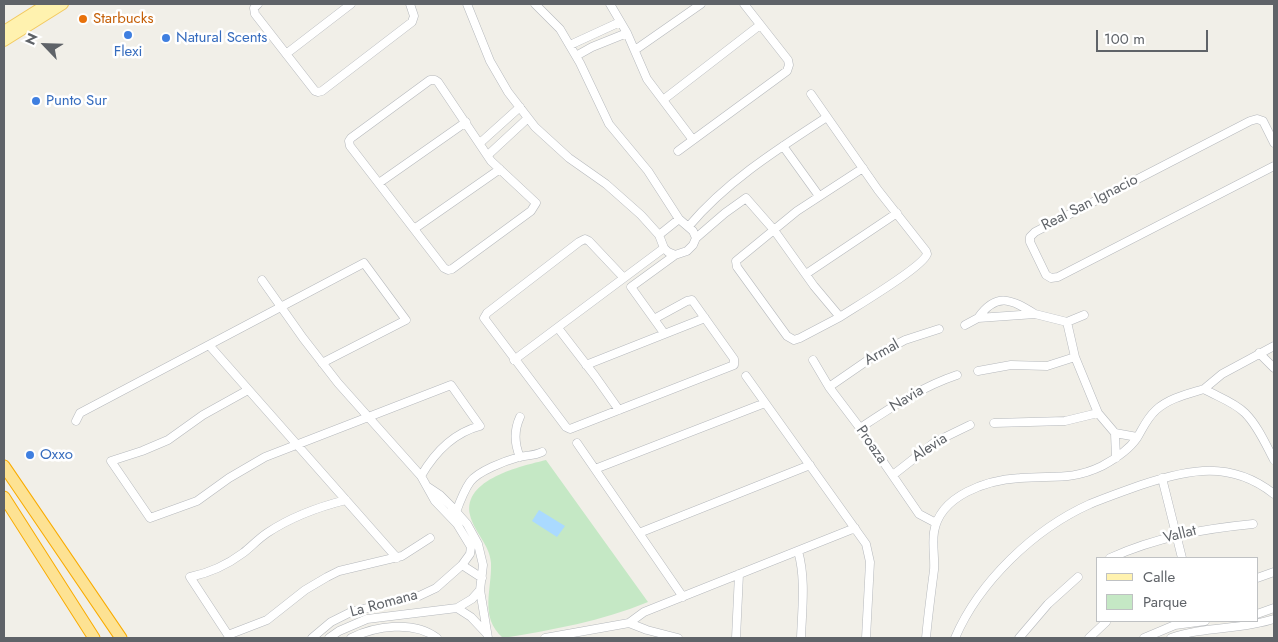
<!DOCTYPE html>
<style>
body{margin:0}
#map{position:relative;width:1278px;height:642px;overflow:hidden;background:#f1efe8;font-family:Jost,sans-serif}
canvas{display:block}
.frame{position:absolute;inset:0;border:5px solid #5f6368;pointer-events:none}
.legend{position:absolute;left:1096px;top:557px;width:162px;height:65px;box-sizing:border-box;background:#fff;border:1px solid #bfc1c3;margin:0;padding:6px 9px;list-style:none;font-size:15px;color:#5f6368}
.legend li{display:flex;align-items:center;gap:10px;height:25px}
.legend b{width:25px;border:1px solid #bfc1c3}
.north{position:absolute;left:20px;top:20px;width:50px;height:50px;-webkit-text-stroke:4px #fff;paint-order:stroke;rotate:294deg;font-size:14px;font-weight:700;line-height:20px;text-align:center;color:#5f6368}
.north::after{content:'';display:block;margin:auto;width:18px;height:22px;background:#5f6368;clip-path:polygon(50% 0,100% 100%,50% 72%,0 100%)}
.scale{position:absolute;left:1096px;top:30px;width:112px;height:22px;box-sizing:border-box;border:2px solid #5f6368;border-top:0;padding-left:6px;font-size:15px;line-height:18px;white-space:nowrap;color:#5f6368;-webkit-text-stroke:4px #fff;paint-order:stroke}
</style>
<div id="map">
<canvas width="1278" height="642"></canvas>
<div class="frame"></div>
<ul class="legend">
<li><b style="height:6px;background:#fff2af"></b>Calle</li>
<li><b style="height:14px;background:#c5e8c5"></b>Parque</li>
</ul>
<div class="north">N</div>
<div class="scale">100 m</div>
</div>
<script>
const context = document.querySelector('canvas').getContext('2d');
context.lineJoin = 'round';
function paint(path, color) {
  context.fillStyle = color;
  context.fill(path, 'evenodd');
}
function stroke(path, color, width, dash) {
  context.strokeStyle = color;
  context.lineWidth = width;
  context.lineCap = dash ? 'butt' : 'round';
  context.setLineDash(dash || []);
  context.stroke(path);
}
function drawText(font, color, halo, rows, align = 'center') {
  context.font = font + ' Jost,sans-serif';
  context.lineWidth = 5;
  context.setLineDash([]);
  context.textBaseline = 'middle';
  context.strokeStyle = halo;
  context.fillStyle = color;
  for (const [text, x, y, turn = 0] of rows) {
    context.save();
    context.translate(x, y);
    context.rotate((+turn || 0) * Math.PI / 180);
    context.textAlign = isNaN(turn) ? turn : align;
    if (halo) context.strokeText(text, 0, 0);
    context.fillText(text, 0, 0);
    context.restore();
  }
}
const green = new Path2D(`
 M546 460 648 602C602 621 552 630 503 638 479 617 492 590 491 563 490 545 474 532 470 515 462 479 522 466 546 460Z`);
const water = new Path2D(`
 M539 510 565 526 557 537 532 521Z`);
const minor = new Path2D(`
 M258 4 254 8 255 14 315 91 318 92 322 91 412 22 414 16 410 4
 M467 4 490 61 508 92 535 127 569 158 606 184 641 215 659 235 664 248 668 252 675 255 687 251 693 245 696 238 693 231 679 219 648 171 609 124 580 63 560 29 535 4
 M610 4 627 33 647 79 693 140
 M570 45 620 22
 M635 50 701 4
 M286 54 351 4
 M576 56 592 47 627 33
 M430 80H435L438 82 491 161 536 203 531 211 452 269 448 270 444 268 350 146 349 141 351 138Z
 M663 100 760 25
 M480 143 520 107
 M1274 143 1263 121 1257 119 1250 121 1035 232 1030 237V242L1046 275 1051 278 1058 277 1274 166
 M783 146 819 196
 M678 151 787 71 789 65 788 60 744 4
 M488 155 528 118
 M379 183 466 122
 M689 226C727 181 778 149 827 117
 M414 229 500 169
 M659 235 679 219
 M696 238 725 213 746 198 774 230 814 286 840 317C855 307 923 267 927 254L926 251 878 190 811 94
 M806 274 897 213
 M623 277 589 241 585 239 579 242 487 313 484 318 566 427 570 429 734 365V359L692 300 687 301 654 319
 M262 280 303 338 338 383 421 476 435 501 457 524 471 547 470 554 462 565 436 588 419 596 351 612 331 622 312 638
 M840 317 800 338 794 340 787 336 737 267 736 261 797 211 863 168
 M978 318C997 291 1012 300 1035 314
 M1067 322 1075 357 1098 413 1115 433 1116 458
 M965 325 978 318 1035 314 1067 322 1084 315
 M558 328 595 376 619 410
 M664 333 631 287 675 255
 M209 345 397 558
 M1259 353 1274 368
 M514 360 664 248
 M813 360 829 387 860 428 919 514 936 523
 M586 365 705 318
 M978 371 1011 365 1047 366 1075 357
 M746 376 866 544 870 562 866 638
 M829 387 871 358 905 340 939 329
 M1204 389 1222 374 1274 346
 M248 390 203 415 168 440 142 451 111 461 150 518 197 501 229 478 265 457 451 385 480 426C453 433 435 452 421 476
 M76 421 80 413 364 263 406 320 322 363
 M994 423 1065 421 1098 413
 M860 428C892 407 921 387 957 375
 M1115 433 1137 437
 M577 443 683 597
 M520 457C514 443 514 430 520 417
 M595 469 765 403
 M893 475 935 442 970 425
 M1162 478 1182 558
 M428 487 440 495 451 506 467 524 478 544 483 565 480 590 488 638
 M346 500C318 507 291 517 267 533 258 539 251 547 243 553 227 565 209 573 190 577L228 635 267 620 305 590 327 577 339 571 402 556 430 538
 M455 515C459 504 463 492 470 482 478 471 505 461 519 457 527 455 534 456 542 452
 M639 533 810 465
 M798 551C806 579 802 609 801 638
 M1110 558C1157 537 1202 529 1253 524
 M462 565 482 578
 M1257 578 1274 572
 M457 608 471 617 487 634
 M1257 614 1274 608
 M629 623 644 612 855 528
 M329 638 339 631 367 619 457 608 472 599 480 590
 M351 638C375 626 414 620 437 638
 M545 638 629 623 647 630 678 638
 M736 638 739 574
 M926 638C928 616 931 593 934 570 935 558 932 545 934 532 940 495 987 480 1020 478 1052 475 1071 481 1102 466 1115 459 1128 451 1137 438 1143 428 1147 418 1156 410 1169 398 1188 394 1204 389 1218 397 1234 402 1245 413 1258 426 1266 445 1274 460
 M955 638C979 582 1034 529 1090 504 1107 497 1124 491 1141 485 1189 469 1231 460 1274 494
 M1019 638 1048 604 1078 577
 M1089 638 1106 622
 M1144 638 1175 625 1205 621
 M1171 638C1204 626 1241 630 1274 619`);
const major = new Path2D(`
 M4 31 47 4
 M4 41 63 4`);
const highway = new Path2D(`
 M4 466 121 638
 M4 497 94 638`);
const markers = [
 [83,19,5,"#e8710a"],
 [128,35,5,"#3f7fe0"],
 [166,38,5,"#3f7fe0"],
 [36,101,5,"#3f7fe0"],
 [30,455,5,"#3f7fe0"]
];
const foodNames = [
 ["Starbucks",93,19]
];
const shopNames = [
 ["Natural Scents",176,38],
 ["Flexi",128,52,"center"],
 ["Punto Sur",46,101],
 ["Oxxo",40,455]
];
const streetNames = [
 ["Real San Ignacio",1090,203,-27],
 ["Armal",882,353,-29],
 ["Navia",907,399,-31],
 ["Proaza",871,445,55],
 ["Alevia",930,448,-33],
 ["Vallat",1180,535,-14],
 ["La Romana",384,604,-15]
];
paint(green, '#c5e8c5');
paint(water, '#aadaff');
stroke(minor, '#b5b8bc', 9);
stroke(major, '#f2c960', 12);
stroke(highway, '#f9ab00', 13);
stroke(minor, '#fff', 8);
stroke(major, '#fff2af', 10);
stroke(highway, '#fde293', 11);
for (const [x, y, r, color] of markers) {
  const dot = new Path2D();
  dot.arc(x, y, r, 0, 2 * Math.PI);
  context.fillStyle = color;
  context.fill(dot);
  stroke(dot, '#fff', 2);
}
drawText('15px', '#c56008', '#fff', foodNames, 'left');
drawText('15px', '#366cbe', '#fff', shopNames, 'left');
drawText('15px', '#5f6368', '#fff', streetNames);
</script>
